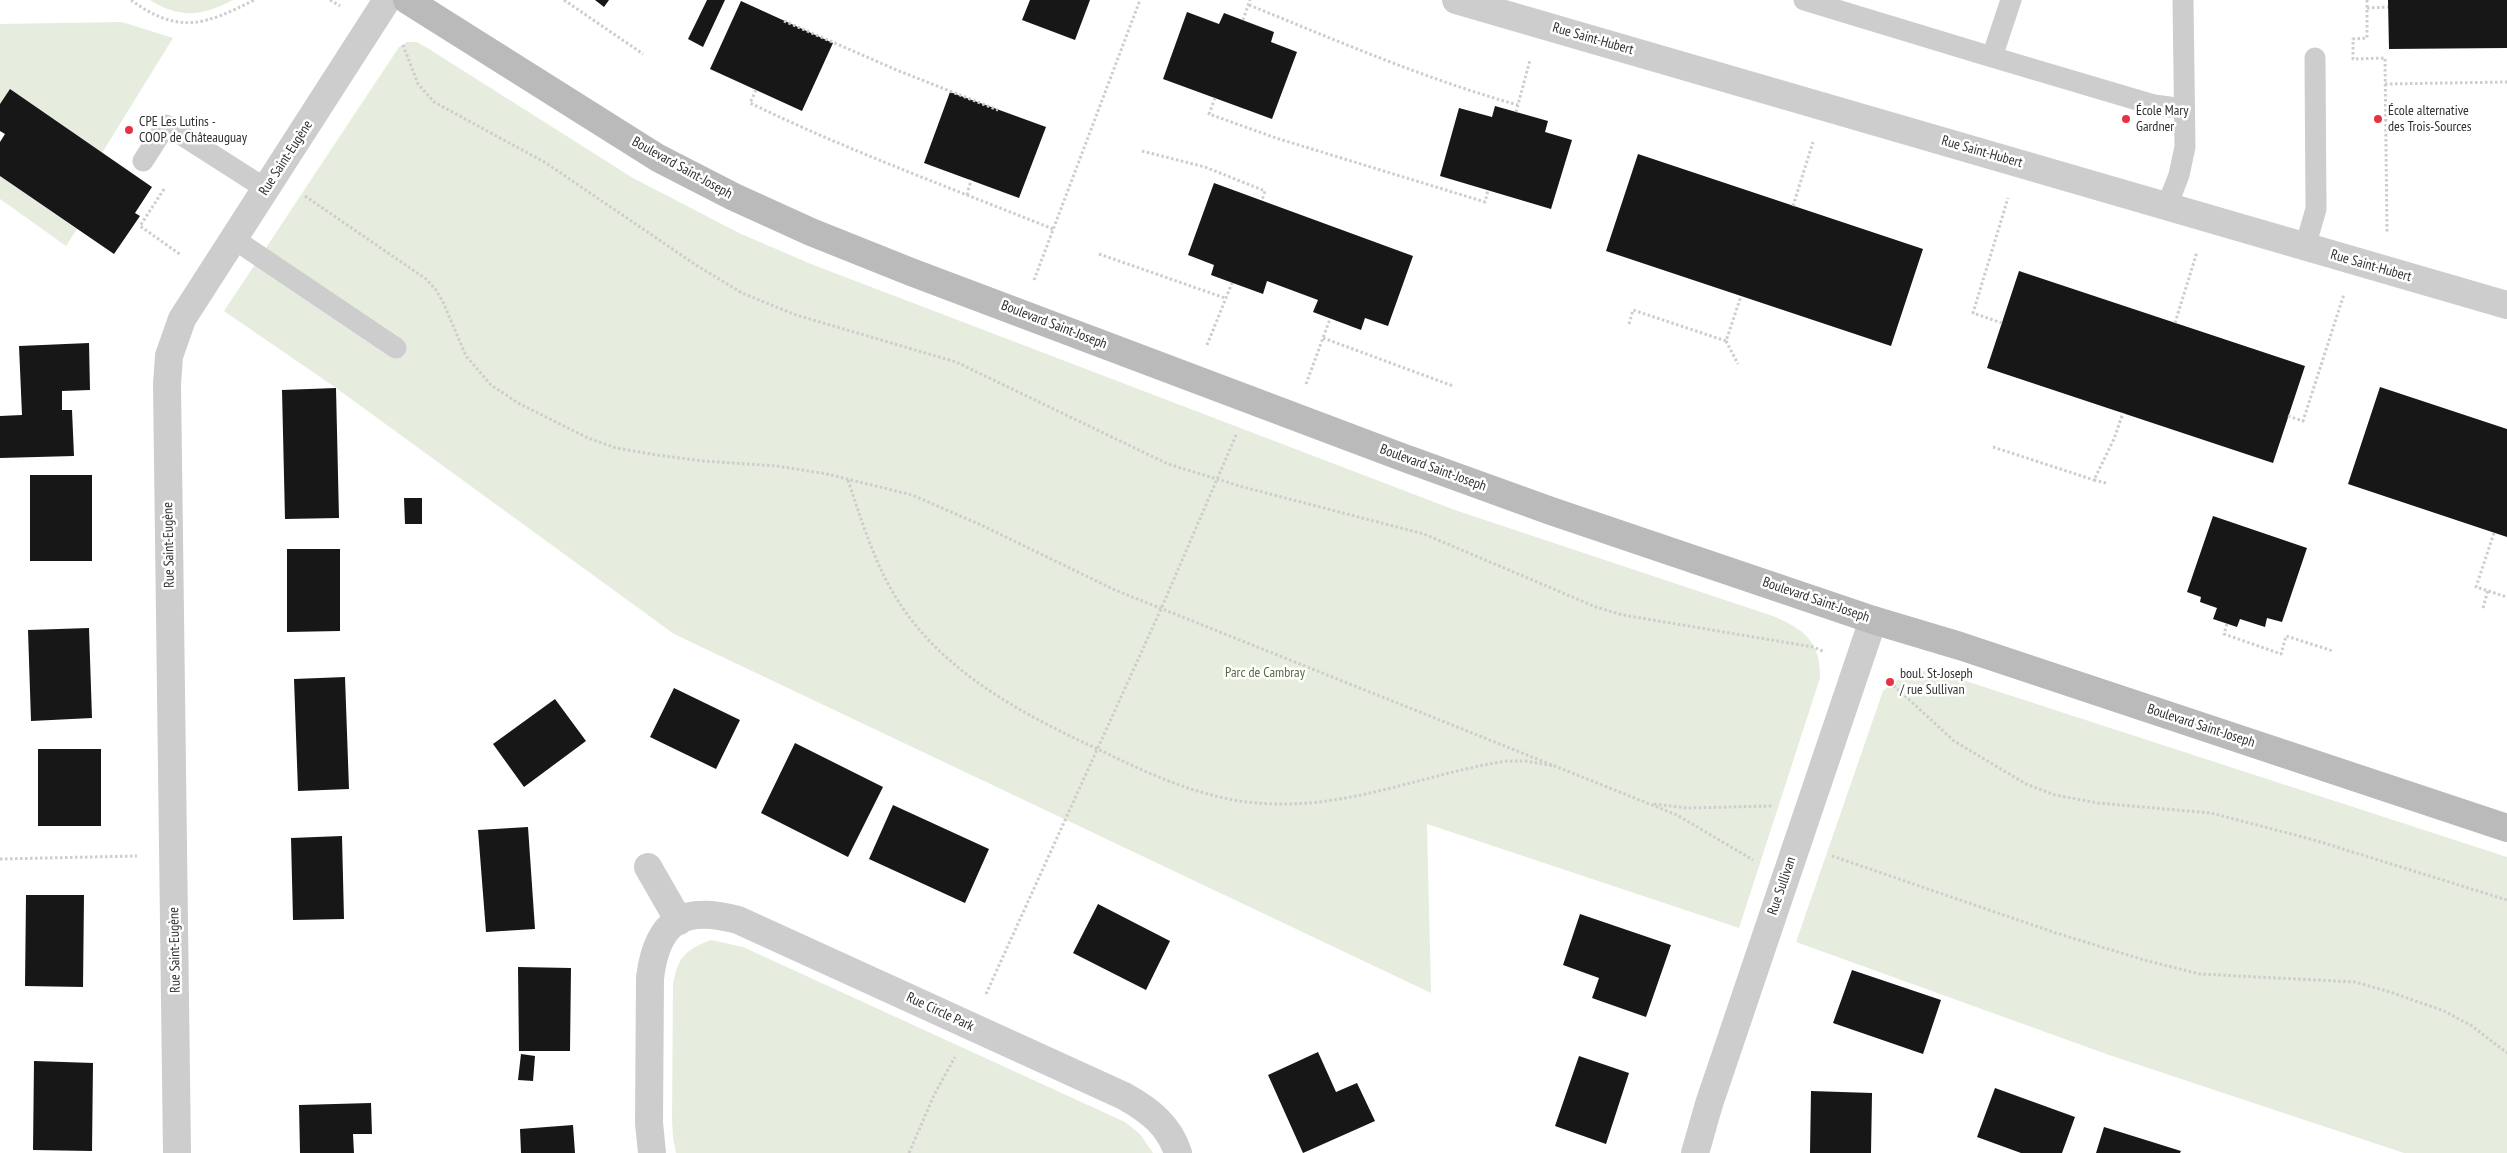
<!DOCTYPE html>
<meta charset="utf-8">
<style>
body{margin:0}
canvas{display:block;background:#fff}
</style>
<canvas width="2507" height="1153"></canvas>
<script>
const context = document.querySelector('canvas').getContext('2d');
context.lineJoin = 'round';
function paint(path, color) {
  context.fillStyle = color;
  context.fill(path, 'evenodd');
}
function stroke(path, color, width, dash) {
  context.strokeStyle = color;
  context.lineWidth = width;
  context.lineCap = dash ? 'butt' : 'round';
  context.setLineDash(dash || []);
  context.stroke(path);
}
function drawText(font, color, halo, rows, align = 'center') {
  context.font = font + ' "PT Sans Narrow",sans-serif';
  context.lineWidth = 5;
  context.setLineDash([]);
  context.textBaseline = 'middle';
  context.strokeStyle = halo;
  context.fillStyle = color;
  for (const [text, x, y, turn = 0] of rows) {
    context.save();
    context.translate(x, y);
    context.rotate((+turn || 0) * Math.PI / 180);
    context.textAlign = isNaN(turn) ? turn : align;
    if (halo) context.strokeText(text, 0, 0);
    context.fillText(text, 0, 0);
    context.restore();
  }
}
const green = new Path2D(`
 M150 0H233C202 16 181 19 150 0Z
 M122 22 173 38 102 153 0 104V24Z
 M407 42H417L429 49 633 178 739 233 811 264 1455 510 1773 616C1804 629 1821 642 1820 678L1739 928 1427 824 1431 993 674 634 336 388 224 311 399 47Z
 M0 176 77 229 66 246 0 199Z
 M1932 670 2507 857V1153H2404L2109 1055 1796 942 1883 691C1899 677 1911 672 1932 670Z
 M711 940 743 947 1125 1122 1140 1134 1153 1153H676L673 1138 672 1119 673 984C678 957 685 950 711 940Z`);
const building = new Path2D(`
 M595 0H609L604 7Z
 M707 0H725L703 47 688 39Z
 M1030 0H1090L1075 40 1022 20Z
 M2388 0H2507V48L2389 49Z
 M741 1 833 43 802 111 710 69Z
 M1187 12 1219 24 1224 13 1274 32 1271 42 1297 52 1272 119 1163 79Z
 M10 89 152 187 135 213 140 216 114 254 0 176V142L5 134 0 131V104Z
 M950 92 1046 127 1019 198 924 163Z
 M1495 106 1548 121 1545 132 1572 140 1551 209 1440 176 1459 108 1492 117Z
 M1638 154 1923 249 1891 346 1606 251Z
 M1214 183 1413 256 1388 326 1365 318 1361 330 1313 312 1318 300 1267 281 1263 294 1211 275 1214 265 1188 255Z
 M2019 271 2305 366 2273 463 1987 368Z
 M89 343 90 390 62 391V410H72L74 456 0 458V416L22 415 19 346Z
 M2380 387 2507 429V537L2348 484Z
 M336 388 339 518 285 519 282 390Z
 M30 475H92V561H30Z
 M404 498H422V524H405Z
 M2213 516 2307 548 2282 622 2267 618 2265 627 2240 619 2237 627 2213 619 2217 608 2200 602 2201 597 2187 592Z
 M287 549H340V631L287 632Z
 M89 628 92 718 31 721 28 630Z
 M345 677 349 789 298 791 294 679Z
 M674 688 740 720 716 769 650 737Z
 M555 699 586 741 524 787 493 744Z
 M795 743 883 787 848 857 761 813Z
 M38 749H101V826H38Z
 M893 805 989 849 965 903 869 859Z
 M528 827 535 929 486 932 478 830Z
 M342 836 344 919 293 920 291 838Z
 M26 895H84L83 987 25 986Z
 M1098 904 1170 941 1146 990 1073 953Z
 M1580 914 1671 945 1646 1017 1592 998 1599 978 1563 965Z
 M518 967 571 968 570 1051H519Z
 M1852 970 1941 1000 1923 1054 1833 1023Z
 M1318 1052 1336 1092 1357 1083 1375 1121 1303 1153 1268 1075Z
 M521 1054 535 1056 533 1081 518 1080Z
 M1579 1056 1629 1073 1606 1144 1555 1126Z
 M34 1061 93 1063 92 1151 33 1150Z
 M1995 1088 2075 1117 2062 1153H2021L1977 1137Z
 M1811 1091 1872 1093 1871 1153H1810Z
 M371 1103 372 1134H353L354 1153H300L299 1105Z
 M573 1125 575 1153H521L520 1129Z
 M2104 1127 2181 1151 2180 1153H2096Z`);
const path = new Path2D(`
 M131 0C179 35 205 25 254 0
 M330 0 340 6
 M564 0 643 54
 M2367 0V38L2353 39V59L2385 58 2387 233
 M1249 5C1338 41 1425 79 1518 105
 M2367 8 2388 7
 M1243 20 1250 0
 M784 21 899 71 998 110
 M403 45 418 84 434 102 546 163 696 265 742 293 796 315 956 362 1168 464 1243 487 1424 534 1596 607 1623 615 1813 647 1825 652
 M2385 84 2507 82
 M756 90 750 103C849 151 951 188 1053 229
 M1215 98 1209 114 1276 138 1485 202 1488 190
 M1516 112 1530 60
 M1142 151 1205 167 1265 191 1262 200
 M164 189 140 226 181 255
 M967 195 971 180
 M305 196 426 279 436 290 443 302 466 356 491 385 518 403 588 438 616 448 657 455 703 461 777 466 827 474 912 495 979 524 1115 590 1677 815 1753 860
 M1793 206 1813 142
 M1099 254 1225 298
 M1034 280 1140 0
 M2002 323 1973 313 2008 198
 M2175 323 2197 252
 M1629 324 1633 310 1726 341 1741 296
 M1323 338 1453 386
 M1726 341 1738 364
 M1207 345 1232 283
 M1306 384 1330 319
 M2288 416 2303 421 2344 294
 M1993 447 2094 480
 M848 480C865 531 879 579 913 622 962 684 1037 721 1106 753 1143 771 1180 788 1220 797 1242 803 1265 804 1288 804 1362 803 1434 772 1507 761H1526L1553 766
 M2106 483 2094 480 2114 439 2123 413
 M2494 533 2476 587 2507 597
 M2483 608 2488 590
 M2227 624 2224 634 2281 654 2286 636 2333 651
 M1890 682 1954 741 2026 784 2055 795 2098 803 2211 813 2314 840 2507 900
 M1654 804 1687 808 1772 806
 M1832 856 2056 933 2144 960 2200 974 2355 982 2390 992 2444 1011 2472 1026 2507 1053
 M0 859 137 856
 M986 994 1161 609 1237 433
 M909 1153 934 1095 955 1057`);
const lane = new Path2D(`
 M1804 0 1992 57
 M2011 0 1992 57 2154 105 2184 109
 M143 161 166 125 266 189
 M2167 206 2179 175 2185 147 2183 0
 M234 239 396 348
 M2305 247 2316 209 2315 58`);
const street = new Path2D(`
 M1456 0 2507 305
 M648 867 679 921
 M177 1153 167 384 169 356 182 319 387 0
 M652 1153 649 1123 650 978C657 921 682 905 738 920L1124 1096C1149 1110 1169 1125 1178 1153
 M1695 1153 1709 1104 1873 620`);
const secondary = new Path2D(`
 M407 0 658 158 734 197 811 232 911 272 1399 456 1551 511 1873 620 1960 646 2507 828`);
const markers = [
 [2126,119,5,"#e83143"],
 [2378,119,5,"#e83143"],
 [129,130,5,"#e83143"],
 [1890,682,5,"#e83143"]
];
const streetNames = [
 ["Rue Saint-Hubert",1593,39,16],
 ["Rue Saint-Hubert",1982,152,16],
 ["Rue Saint-Eugène",286,158,-57],
 ["Boulevard Saint-Joseph",682,168,29],
 ["Rue Saint-Hubert",2371,266,16],
 ["Boulevard Saint-Joseph",1054,325,21],
 ["Boulevard Saint-Joseph",1433,468,20],
 ["Rue Saint-Eugène",169,545,-91],
 ["Boulevard Saint-Joseph",1816,600,19],
 ["Boulevard Saint-Joseph",2201,726,18],
 ["Rue Sullivan",1782,886,-71],
 ["Rue Saint-Eugène",175,950,-91],
 ["Rue Circle Park",940,1012,25]
];
const poiNames = [
 ["École Mary",2136,111],
 ["Gardner",2136,127],
 ["École alternative",2388,111],
 ["des Trois-Sources",2388,127],
 ["CPE Les Lutins -",139,122],
 ["COOP de Châteauguay",139,138],
 ["boul. St-Joseph",1900,674],
 ["/ rue Sullivan",1900,690]
];
const parkNames = [
 ["Parc de Cambray",1265,673]
];
paint(green, '#e6edde');
paint(building, '#171717');
stroke(path, '#cdcdcd', 3, [2.5, 2.5]);
stroke(lane, '#cdcdcd', 21);
stroke(street, '#cdcdcd', 28);
stroke(secondary, '#bababa', 28);
for (const [x, y, r, color] of markers) {
  const dot = new Path2D();
  dot.arc(x, y, r, 0, 2 * Math.PI);
  context.fillStyle = color;
  context.fill(dot);
  stroke(dot, '#fff', 2);
}
drawText('14px', '#303030', '#fff', streetNames);
drawText('14px', '#303030', '#fff', poiNames, 'left');
drawText('14px', '#546d3c', '#fff', parkNames);
</script>
